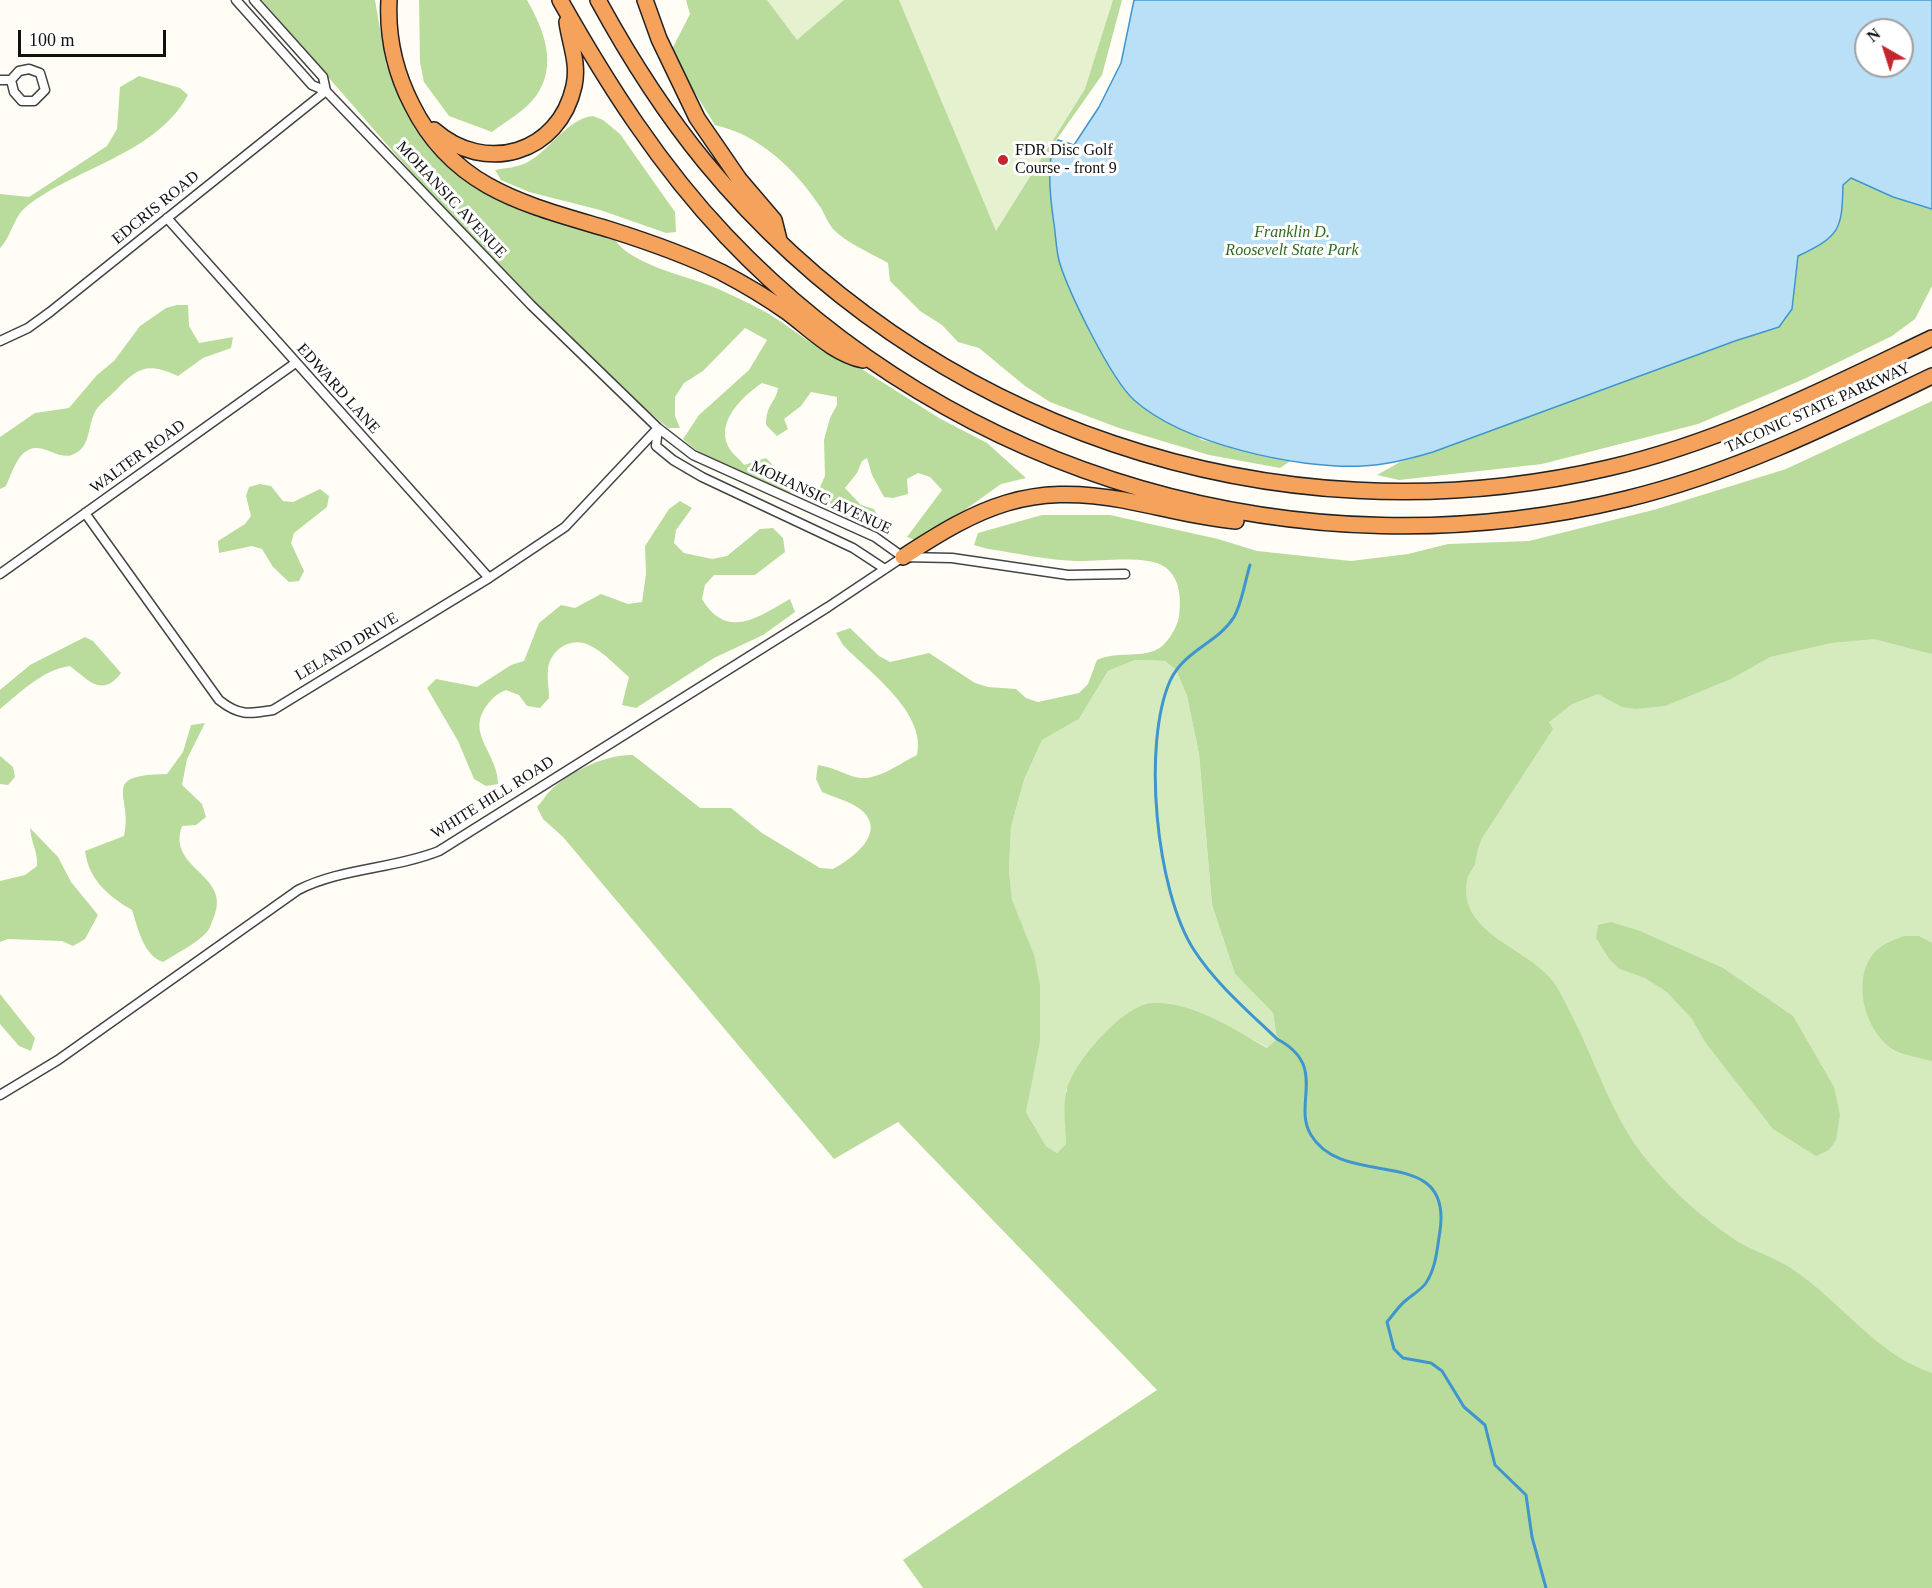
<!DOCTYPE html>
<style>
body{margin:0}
#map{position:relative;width:1932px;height:1588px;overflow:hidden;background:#fffdf5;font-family:"Times New Roman",serif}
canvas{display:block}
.north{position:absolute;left:1854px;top:18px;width:60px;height:60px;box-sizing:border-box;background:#fff;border:2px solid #a0a0a0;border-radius:50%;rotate:321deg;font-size:16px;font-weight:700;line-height:24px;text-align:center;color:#111}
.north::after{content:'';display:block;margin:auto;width:21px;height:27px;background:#c4262e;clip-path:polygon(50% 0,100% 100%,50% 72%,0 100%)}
.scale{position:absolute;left:18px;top:30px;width:148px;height:27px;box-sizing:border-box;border:3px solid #111;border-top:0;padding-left:8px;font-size:18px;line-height:21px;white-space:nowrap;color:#111;-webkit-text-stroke:4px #fff;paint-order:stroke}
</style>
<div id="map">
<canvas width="1932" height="1588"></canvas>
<div class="north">N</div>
<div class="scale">100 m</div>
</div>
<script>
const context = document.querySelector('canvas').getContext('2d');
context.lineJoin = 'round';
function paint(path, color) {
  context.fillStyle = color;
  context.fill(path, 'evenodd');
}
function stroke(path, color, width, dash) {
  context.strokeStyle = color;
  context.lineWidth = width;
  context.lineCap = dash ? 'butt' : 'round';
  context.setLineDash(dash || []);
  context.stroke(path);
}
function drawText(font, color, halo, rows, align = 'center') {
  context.font = font + ' "Times New Roman",serif';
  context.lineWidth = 6;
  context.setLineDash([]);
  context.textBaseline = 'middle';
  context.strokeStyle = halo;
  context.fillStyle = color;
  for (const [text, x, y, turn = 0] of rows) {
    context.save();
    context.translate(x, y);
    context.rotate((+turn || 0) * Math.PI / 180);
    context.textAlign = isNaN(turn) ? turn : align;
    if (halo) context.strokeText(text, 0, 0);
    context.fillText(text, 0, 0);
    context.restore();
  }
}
const green = new Path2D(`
 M1775 628 1932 639V1418L1703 1252 1457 903 1471 826 1547 706Z
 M1135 660 1165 661 1176 670 1187 696 1199 754 1212 905 1235 974 1273 1013 1277 1039 1268 1048C1230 1027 1195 1008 1151 1003L1066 1090V1144L1057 1153 1046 1146 1026 1112 1029 1094 1009 871 1011 827 1024 780 1042 740 1079 719 1108 671Z`);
const forest = new Path2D(`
 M262 0H375L386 64 412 117 454 168 612 235C625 263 683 275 711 286 730 294 751 304 769 314 794 329 816 351 844 358L939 418 987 443 1026 478 1001 484 920 542 907 537 942 490 930 477 918 473 907 479 908 494 893 498 884 497 872 475 867 458 862 461 857 473 845 488 861 505 874 509 881 523 873 531 814 501 825 476 824 440 830 418 837 405V397L811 392 801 406 784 419 788 429 777 436 766 425C766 403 776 403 778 388L762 383C743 396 716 421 728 446 731 453 740 459 744 465L766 458 791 484V493C754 485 711 465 683 439L699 415 749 370 767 340 745 328 703 371 684 383 675 397V416L680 428H668C517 302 390 148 262 0Z
 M419 0H527C544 30 558 65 536 96 526 110 506 121 492 132L449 116 424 82 420 62Z
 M686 0H1122L1102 75 1052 146 1050 174 1060 264 1114 375 1202 440 1292 460 1280 468 1209 455 1119 428 1050 402 1025 386 979 348 958 342 942 325 920 311 890 281 888 263C871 253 846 243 833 229 828 223 825 215 821 208 796 170 760 135 715 125L670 53 690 14Z
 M139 76 180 88 188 95C156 154 77 167 27 206 13 217 12 236 0 248V194L29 197 107 146 117 129 120 87Z
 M593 116 603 120 620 134 675 212 676 232 666 233 600 210 529 192 501 180 495 170C506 168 519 167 528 162 551 149 567 119 593 116Z
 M1851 178 1893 197 1932 209V286L1915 319 1892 336 1804 379 1698 424 1542 464 1399 480 1377 475 1400 462 1433 452 1735 341 1779 327 1798 256C1840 237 1842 229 1843 185Z
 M177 305H188L189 326 199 343 233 337 231 348 203 358 178 376C147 362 138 367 115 391 109 397 101 403 96 410 87 424 92 446 74 454 57 463 38 434 20 457 14 465 10 477 6 486L0 489V437L35 413 69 408 97 375 114 361 140 326 166 308Z
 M1932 401V654L1874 639 1831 643 1770 657 1731 679 1665 706 1636 709 1622 707 1598 694 1572 704 1549 722 1553 729 1482 838C1478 847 1477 854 1475 864 1473 869 1468 874 1467 880 1457 935 1529 947 1555 984 1561 993 1565 1003 1570 1012 1594 1058 1610 1112 1642 1154 1666 1185 1698 1215 1731 1237 1750 1251 1776 1257 1795 1271 1842 1303 1877 1355 1932 1373V1588H923L903 1560 1157 1390 898 1122 834 1159 563 837 543 819 537 807C542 802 545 796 549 792 568 772 606 754 633 755L700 808H731L762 833 820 868 833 869C852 859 889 832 860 809 850 801 833 797 822 792L816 779 818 765C832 767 842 773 855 777 875 783 900 763 917 755 927 713 869 672 843 645L836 633 850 628 879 656 890 662 929 653 975 683 988 687 1016 689 1026 698 1038 702 1079 693 1088 684 1097 660C1116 651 1139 658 1156 650 1166 646 1177 628 1179 617 1181 600 1181 579 1165 567 1146 554 1099 562 1075 561 1046 560 1017 553 988 549L974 545 978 533 1042 515H1110L1218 539 1257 551 1351 561 1408 554 1448 544 1529 541 1657 509 1786 469ZM1135 660 1165 661 1176 670 1187 696 1199 754 1212 905 1235 974 1273 1013 1277 1039 1267 1048C1234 1029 1192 1001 1152 1003 1123 1005 1074 1062 1067 1089 1062 1105 1066 1127 1066 1144L1057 1153 1046 1146 1026 1112 1040 1041V985L1034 955 1012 900 1009 871 1011 827 1024 780 1042 740 1079 719 1108 671Z
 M260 484 271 486 283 501 293 502 320 489 329 496 327 507 294 533 291 543 304 571 299 581 289 582 273 567 262 549 252 546 219 553 218 541 245 524 251 516 246 496 249 487Z
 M680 501 692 508 676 530 674 543 684 553 712 559 727 556 760 529 773 528 783 538 785 552 755 575H714L705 585 702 599C727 641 758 617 790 599L795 612 763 635 714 658 636 708 622 705 629 677C616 666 604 652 589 645 571 636 550 650 548 669 547 678 549 689 549 698L540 708 527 706 519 695 506 690C495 695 492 698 485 708 467 735 498 754 498 784L486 786 474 779 458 741 427 688 436 679 477 687 511 665 524 661 539 623 561 605 575 608 601 594 628 604 642 602 646 574 645 546 669 509Z
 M85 637 93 641 121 673C102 698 88 680 70 666 42 670 21 692 0 709V690L30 665Z
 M205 723 187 759 182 785 202 804 206 817 196 825 182 826C166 869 232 874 214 917 211 923 210 930 205 934 194 945 177 953 163 962 143 955 138 928 132 910 108 896 89 880 85 851L124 836C134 796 97 775 167 774L183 752 191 725Z
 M0 756 13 767 15 777 8 785 0 784Z
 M30 828 58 857 71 882 98 915 85 939 73 946 62 941 8 939 0 942V881L25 875 37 866C38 851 31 843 30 828Z
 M1611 922 1640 931 1723 968 1793 1016 1834 1087 1840 1115 1836 1140 1829 1150 1816 1156 1773 1129 1705 1042 1692 1019 1667 992 1645 978 1620 969 1610 960 1596 938 1598 925Z
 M1904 936H1919L1932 943V1061C1921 1058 1907 1056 1896 1051 1866 1035 1851 982 1873 954 1881 944 1892 941 1904 936Z
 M0 994 35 1038 31 1051 19 1046 0 1024Z`);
const pitch = new Path2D(`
 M767 0H844L797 40Z
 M899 0H1113L1085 89 996 231Z`);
const water = new Path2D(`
 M1134 0H1932V209L1893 197 1851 178 1843 185C1842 230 1840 236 1798 256L1792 309 1779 327 1735 341 1433 452C1410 459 1386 465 1362 466 1297 469 1183 444 1134 400 1111 379 1070 295 1060 264 1056 252 1056 237 1054 224 1051 204 1044 155 1058 140L1074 145 1099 107 1121 63ZM1866 30H1902V66H1866Z`);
const stream = new Path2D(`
 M1250 565C1245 581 1242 603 1234 617 1218 643 1184 650 1170 681 1142 745 1156 891 1194 950 1216 984 1248 1011 1277 1039 1329 1066 1292 1104 1311 1135 1344 1191 1453 1142 1440 1231 1437 1249 1436 1268 1426 1283 1421 1290 1412 1295 1405 1301 1398 1307 1393 1315 1387 1322L1394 1349 1403 1358 1431 1363 1442 1371 1464 1407 1485 1425 1495 1465 1526 1495 1532 1537 1546 1588`);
const street = new Path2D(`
 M236 0 312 85 326 91 531 305 658 428 693 455 875 537 903 557 952 558 1068 575 1125 574
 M29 69 40 73 45 90 34 101H22L14 92 11 80 19 71Z
 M0 80H11
 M167 218 489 578
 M0 341 28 328 50 312 326 91 323 77 254 0
 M658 428 656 446 673 460 702 477 853 548 885 569
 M85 513 219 700C239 716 249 714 273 710L489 578 565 527 658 428
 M0 574 294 364
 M0 1095 58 1060 298 890C341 868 394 869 439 851L828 607 903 557`);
const highway = new Path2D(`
 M389 0C387 37 395 72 412 105 454 190 528 205 611 230 649 242 686 255 721 272 744 284 766 297 787 312 810 329 834 354 863 360
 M560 0C608 85 659 165 726 236 957 480 1302 578 1626 499 1734 473 1833 424 1932 376
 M598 0C629 57 664 112 705 162 923 427 1274 546 1608 468 1722 442 1827 388 1932 338
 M645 0 659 39 697 118 739 179 774 220 779 240
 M434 130C485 175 559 154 574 86 579 63 570 44 567 22
 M903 557C981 506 1028 483 1123 500 1161 507 1198 518 1236 521`);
const markers = [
 [1003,160,6,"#c4262e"]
];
const poiNames = [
 ["FDR Disc Golf",1015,151],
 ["Course - front 9",1015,169]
];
const streetNames = [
 ["MOHANSIC AVENUE",451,200,47],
 ["EDCRIS ROAD",156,208,-39],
 ["EDWARD LANE",338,389,48],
 ["TACONIC STATE PARKWAY",1818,408,-24],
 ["WALTER ROAD",138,457,-36],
 ["MOHANSIC AVENUE",821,498,25],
 ["LELAND DRIVE",347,647,-31],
 ["WHITE HILL ROAD",493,798,-32]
];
const parkNames = [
 ["Franklin D.",1292,233],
 ["Roosevelt State Park",1292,251]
];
paint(green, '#d5ebbd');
paint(forest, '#b9dc9c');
paint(pitch, '#e6f2cf');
paint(water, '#b9e0f7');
stroke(water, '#3f96cf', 1.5);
stroke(stream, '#3f96cf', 3);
stroke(street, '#444', 11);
stroke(highway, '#222', 18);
stroke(street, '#fff', 8);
stroke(highway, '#f5a25d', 15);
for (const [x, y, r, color] of markers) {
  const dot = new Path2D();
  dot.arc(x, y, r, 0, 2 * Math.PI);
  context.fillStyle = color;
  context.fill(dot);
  stroke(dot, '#fff', 2);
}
drawText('16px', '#111', '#fff', poiNames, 'left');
drawText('16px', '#111', '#fff', streetNames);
drawText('italic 16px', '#2f6b1f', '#fff', parkNames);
</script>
